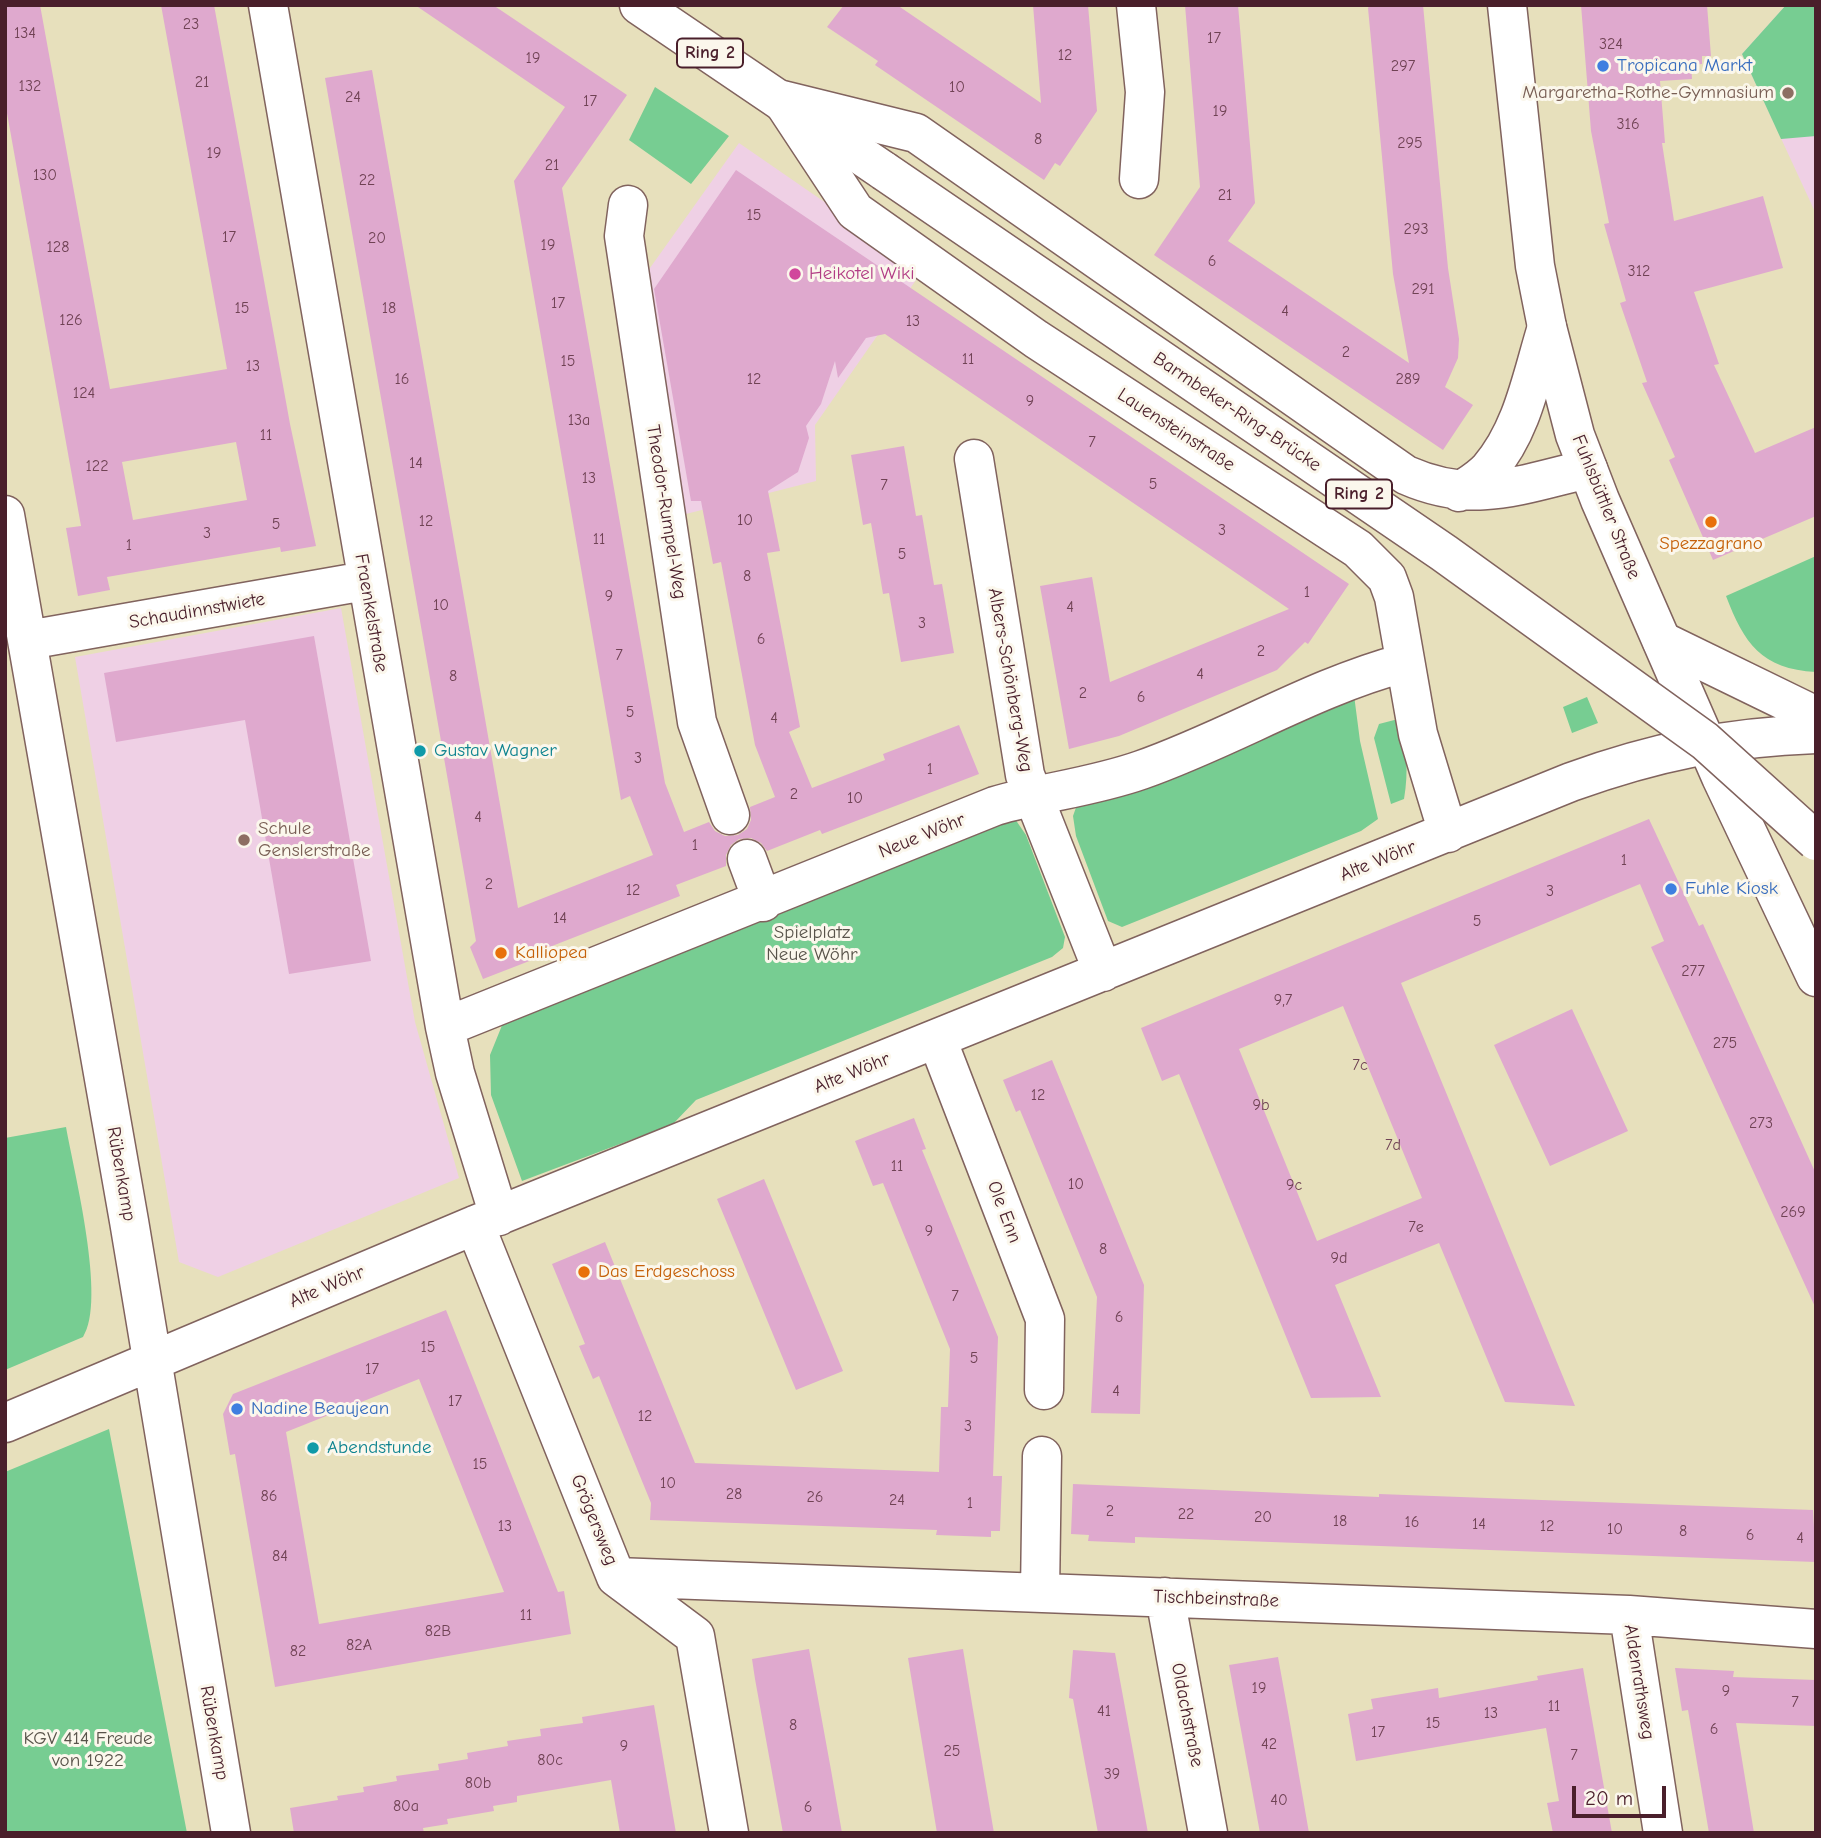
<!DOCTYPE html>
<meta charset="utf-8">
<style>
body{margin:0}
#map{position:relative;width:1821px;height:1838px;overflow:hidden;background:#e7e0bc;font-family:"Comic Neue",sans-serif}
canvas{display:block}
.frame{position:absolute;inset:0;border:7px solid #4a1f2b;pointer-events:none}
.scale{position:absolute;left:1572px;top:1786px;width:94px;height:32px;box-sizing:border-box;border:4px solid #4a1f2b;border-top:0;padding-left:9px;font-size:21px;line-height:24px;white-space:nowrap;color:#4a1f2b;-webkit-text-stroke:5px #fbf7ec;paint-order:stroke}
</style>
<div id="map">
<canvas width="1821" height="1838"></canvas>
<div class="frame"></div>
<div class="scale">20 m</div>
</div>
<script>
const context = document.querySelector('canvas').getContext('2d');
context.lineJoin = 'round';
function paint(path, color) {
  context.fillStyle = color;
  context.fill(path, 'evenodd');
}
function stroke(path, color, width, dash) {
  context.strokeStyle = color;
  context.lineWidth = width;
  context.lineCap = dash ? 'butt' : 'round';
  context.setLineDash(dash || []);
  context.stroke(path);
}
function drawText(font, color, halo, rows, align = 'center') {
  context.font = font + ' "Comic Neue",sans-serif';
  context.lineWidth = 6;
  context.setLineDash([]);
  context.textBaseline = 'middle';
  context.strokeStyle = halo;
  context.fillStyle = color;
  for (const [text, x, y, turn = 0] of rows) {
    context.save();
    context.translate(x, y);
    context.rotate((+turn || 0) * Math.PI / 180);
    context.textAlign = isNaN(turn) ? turn : align;
    if (halo) context.strokeText(text, 0, 0);
    context.fillText(text, 0, 0);
    context.restore();
  }
}
const built = new Path2D(`
 M1786 5H1816V214L1742 54Z
 M739 143 923 270 815 425 816 481 682 515 645 275Z
 M341 608 415 1022 459 1178 218 1277 179 1262 75 657Z`);
const green = new Path2D(`
 M1786 5H1816V136L1781 139 1742 54Z
 M655 87 729 136 691 184 629 140Z
 M1816 556V672C1761 669 1744 643 1726 596Z
 M1354 695 1360 741 1378 819 1361 831 1122 927 1108 921 1076 836 1073 816 1079 799Z
 M1587 697 1598 723 1572 733 1563 707Z
 M1402 718C1406 746 1409 771 1404 799L1391 804 1374 738 1379 724Z
 M999 817 1015 819 1026 835 1065 937 1063 948 1052 957 696 1100 673 1124 522 1181 491 1095 490 1055 505 1018Z
 M66 1127C74 1172 107 1301 83 1337L5 1370V1138Z
 M109 1429 187 1833H5V1472Z`);
const building = new Path2D(`
 M5 5H40L110 389 227 369 161 5H214L290 424 316 546 281 552 280 547 107 577 110 590 78 596 66 528 81 526 5 102ZM236 442 247 500 133 520 122 462Z
 M415 5H493L627 95 562 188 665 783 684 832 709 822 715 831 725 836 738 835 747 829 751 820 750 807 775 797 755 745 721 562 713 564 701 501H691L654 289 736 170 1349 584 1308 644 1305 642 1277 670 1119 736 1069 749 1040 586 1092 577 1110 682 1289 609 885 334 866 338 838 378 835 361 821 404 806 426 809 438 798 472 768 491 780 551 767 553 800 727 789 732 812 788 885 760 883 754 959 725 979 774 822 834 820 830 767 851 761 843 751 838 739 839 731 845 726 855V866L676 885 680 896 529 955 532 960 483 979 470 947 476 941 325 78 372 70 518 908 653 855 630 796 621 800 514 181 565 107Z
 M844 5H897L1041 103 1033 5H1088L1097 111 1060 166 1055 163 1044 180 875 65 878 61 827 27Z
 M1185 5H1238L1255 203 1228 241 1409 363 1393 274 1368 8 1370 5H1423L1448 268 1459 339 1458 358 1445 387 1473 405 1443 450 1154 255 1200 187Z
 M1581 5H1707L1711 56H1702V64L1691 65 1692 79 1660 81 1665 143H1662L1674 221 1763 196 1783 268 1694 292 1719 364 1714 365 1755 453 1816 427V516L1713 560 1669 460 1675 457 1642 383 1647 382 1620 303 1626 301 1604 224 1609 223 1591 131Z
 M904 446 916 516 922 515 934 585 942 584 954 653 901 662 889 593 883 594 871 523 863 525 851 455Z
 M314 636 371 961 289 974 245 720 116 742 104 673Z
 M1649 819 1699 926 1703 924 1816 1174V1309L1651 947 1664 941 1640 884 1401 983 1575 1406 1505 1402 1439 1243 1335 1285 1381 1397 1311 1398 1179 1074 1162 1081 1141 1028ZM1343 1006 1422 1198 1317 1241 1239 1049Z
 M1572 1009 1628 1131 1550 1166 1494 1045Z
 M1052 1060 1144 1285 1140 1414 1091 1413 1097 1297 1020 1110 1016 1112 1003 1080Z
 M914 1118 926 1149 922 1150 998 1337 993 1476H1002L1000 1531H991V1537L936 1535 937 1530 650 1520 651 1503 599 1376 593 1379 579 1346 585 1344 552 1264 605 1242 695 1463 939 1472 941 1407H948L950 1349 883 1183 873 1186 855 1141Z
 M764 1179 843 1371 796 1390 717 1199Z
 M446 1310 558 1592 564 1591 571 1634 275 1687 235 1454 230 1455 223 1414 233 1394ZM419 1379 504 1592 319 1624 286 1432Z
 M1073 1484 1379 1497V1494L1813 1510 1816 1562 1135 1537V1543L1088 1541 1089 1535 1071 1534Z
 M809 1649 831 1770 842 1833H783L755 1679 752 1659Z
 M963 1649 972 1704 994 1833H937L908 1658Z
 M1073 1650 1115 1653 1148 1833H1098L1073 1699 1069 1698Z
 M1278 1657 1288 1712 1309 1833H1260L1229 1665Z
 M1583 1668 1612 1833H1553L1547 1803 1559 1801 1546 1728 1356 1761 1348 1714 1373 1709 1371 1699 1438 1688 1439 1698 1538 1680 1537 1676Z
 M1675 1668 1734 1671 1733 1677 1816 1680V1726L1736 1723 1754 1833H1709L1688 1710 1682 1711Z
 M654 1705 676 1833H620L611 1780 517 1796V1802L493 1806 494 1811 447 1819 448 1824 423 1828 424 1833H294L290 1808 338 1800 337 1796 364 1792 363 1787 397 1781 396 1776 439 1770 438 1764 468 1759 467 1753 508 1746 507 1741 541 1736 540 1729 583 1723 582 1717Z`);
const minor = new Path2D(`
 M268 5 445 1027 455 1073 499 1216
 M1136 5 1145 92 1139 179
 M782 100 916 133 1406 475C1474 505 1519 485 1588 469
 M783 102 855 211 1036 339 1358 549 1387 578 1394 597 1418 734 1448 833
 M628 205 624 236 697 722 730 815
 M974 459 1025 775 1103 972
 M1459 492C1469 485 1481 478 1489 469 1523 430 1532 375 1547 327
 M5 515 129 1221 231 1833
 M28 640 365 581
 M1662 641 1816 716
 M747 859 763 902
 M445 1027 995 806C1043 792 1093 787 1141 770 1230 739 1313 687 1404 663
 M937 1039 1045 1319 1044 1390
 M475 1225 616 1577 695 1636 729 1833
 M5 1423 475 1225 1571 782C1654 752 1727 737 1816 734
 M616 1577 1629 1615 1816 1629
 M1040 1593 1042 1456
 M1165 1597 1208 1833
 M1629 1615 1663 1833`);
const major = new Path2D(`
 M639 5 884 171
 M1507 5 1535 266 1547 327 1575 435 1600 500 1721 777 1816 977`);
const majorBridge = new Path2D(`
 M884 171 1444 553 1705 741 1816 841`);
const markers = [
 [1603,66,7,"#3f7fe0"],
 [1788,93,7,"#8d6e63"],
 [795,274,7,"#d1479c"],
 [1711,522,7,"#e8710a"],
 [420,751,7,"#0f9aa8"],
 [244,840,7,"#8d6e63"],
 [1671,889,7,"#3f7fe0"],
 [501,953,7,"#e8710a"],
 [584,1272,7,"#e8710a"],
 [237,1409,7,"#3f7fe0"],
 [313,1448,7,"#0f9aa8"]
];
const numberNames = [
 ["23",191,24],
 ["134",25,33],
 ["17",1214,38],
 ["324",1611,44],
 ["12",1065,55],
 ["19",533,58],
 ["297",1403,66],
 ["21",202,82],
 ["132",30,86],
 ["10",957,87],
 ["24",353,97],
 ["17",590,101],
 ["19",1220,111],
 ["316",1628,124],
 ["8",1038,139],
 ["295",1410,143],
 ["19",214,153],
 ["21",552,165],
 ["130",45,175],
 ["22",367,180],
 ["21",1225,195],
 ["15",754,215],
 ["293",1416,229],
 ["17",229,237],
 ["20",377,238],
 ["19",548,245],
 ["128",58,247],
 ["6",1212,261],
 ["312",1639,271],
 ["291",1423,289],
 ["17",558,303],
 ["15",242,308],
 ["18",389,308],
 ["4",1285,311],
 ["126",71,320],
 ["13",913,321],
 ["2",1346,352],
 ["11",968,359],
 ["15",568,361],
 ["13",253,366],
 ["16",402,379],
 ["12",754,379],
 ["289",1408,379],
 ["124",84,393],
 ["9",1030,401],
 ["13a",579,420],
 ["11",266,435],
 ["7",1092,442],
 ["14",416,463],
 ["122",97,466],
 ["13",589,478],
 ["5",1153,484],
 ["7",884,485],
 ["10",745,520],
 ["12",426,521],
 ["5",276,524],
 ["3",1222,530],
 ["3",207,533],
 ["11",599,539],
 ["1",129,545],
 ["5",902,554],
 ["8",747,576],
 ["1",1307,592],
 ["9",609,596],
 ["10",441,605],
 ["4",1070,607],
 ["3",922,623],
 ["6",761,639],
 ["2",1261,651],
 ["7",619,655],
 ["4",1200,674],
 ["8",453,676],
 ["2",1083,693],
 ["6",1141,697],
 ["5",630,712],
 ["4",774,718],
 ["3",638,758],
 ["1",930,769],
 ["2",794,794],
 ["10",855,798],
 ["4",478,817],
 ["1",695,845],
 ["1",1624,860],
 ["2",489,884],
 ["12",633,890],
 ["3",1550,891],
 ["14",560,918],
 ["5",1477,921],
 ["277",1693,971],
 ["9,7",1283,1000],
 ["275",1725,1043],
 ["7c",1360,1065],
 ["12",1038,1095],
 ["9b",1261,1105],
 ["273",1761,1123],
 ["7d",1393,1145],
 ["11",897,1166],
 ["10",1076,1184],
 ["9c",1294,1185],
 ["269",1793,1212],
 ["7e",1416,1227],
 ["9",929,1231],
 ["8",1103,1249],
 ["9d",1339,1258],
 ["7",955,1296],
 ["6",1119,1317],
 ["15",428,1347],
 ["5",974,1358],
 ["17",372,1369],
 ["4",1116,1391],
 ["17",455,1401],
 ["12",645,1416],
 ["3",968,1426],
 ["15",480,1464],
 ["10",668,1483],
 ["28",734,1494],
 ["86",269,1496],
 ["26",815,1497],
 ["24",897,1500],
 ["1",970,1503],
 ["2",1110,1511],
 ["22",1186,1514],
 ["20",1263,1517],
 ["18",1340,1521],
 ["16",1412,1522],
 ["14",1479,1524],
 ["13",505,1526],
 ["12",1547,1526],
 ["10",1615,1529],
 ["8",1683,1531],
 ["6",1750,1535],
 ["4",1800,1538],
 ["84",280,1556],
 ["11",526,1615],
 ["82B",438,1631],
 ["82A",359,1645],
 ["82",298,1651],
 ["19",1259,1688],
 ["9",1726,1691],
 ["7",1795,1702],
 ["11",1554,1706],
 ["41",1104,1711],
 ["13",1491,1713],
 ["15",1433,1723],
 ["8",793,1725],
 ["6",1714,1729],
 ["17",1378,1732],
 ["42",1269,1744],
 ["9",624,1746],
 ["25",952,1751],
 ["7",1574,1755],
 ["80c",550,1760],
 ["39",1112,1774],
 ["80b",478,1783],
 ["40",1279,1800],
 ["80a",406,1806],
 ["6",808,1807]
];
const shields = [
 [710,53,66],
 [1359,494,66]
];
const shieldNames = [
 ["Ring 2",710,53],
 ["Ring 2",1359,494]
];
const shopNames = [
 ["Tropicana Markt",1617,66],
 ["Fuhle Kiosk",1685,889],
 ["Nadine Beaujean",251,1409]
];
const educationNames = [
 ["Margaretha-Rothe-Gymnasium",1774,93],
 ["Schule",258,829,"left"],
 ["Genslerstraße",258,851,"left"]
];
const hotelNames = [
 ["Heikotel Wiki",809,274]
];
const streetNames = [
 ["Barmbeker-Ring-Brücke",1237,412,34],
 ["Lauensteinstraße",1176,430,33],
 ["Fuhlsbüttler Straße",1606,507,68],
 ["Theodor-Rumpel-Weg",666,512,81],
 ["Schaudinnstwiete",197,611,-10],
 ["Fraenkelstraße",371,613,80],
 ["Albers-Schönberg-Weg",1010,680,80],
 ["Neue Wöhr",922,836,-22],
 ["Alte Wöhr",1378,861,-22],
 ["Alte Wöhr",852,1073,-22],
 ["Rübenkamp",121,1174,80],
 ["Ole Enn",1004,1212,69],
 ["Alte Wöhr",327,1287,-23],
 ["Grögersweg",594,1520,68],
 ["Tischbeinstraße",1216,1599,2],
 ["Aldenrathsweg",1639,1682,81],
 ["Oldachstraße",1187,1715,79],
 ["Rübenkamp",214,1733,80]
];
const foodNames = [
 ["Spezzagrano",1711,544,"center"],
 ["Kalliopea",515,953],
 ["Das Erdgeschoss",598,1272]
];
const cultureNames = [
 ["Gustav Wagner",434,751],
 ["Abendstunde",327,1448]
];
const parkNames = [
 ["Spielplatz",812,933],
 ["Neue Wöhr",812,955],
 ["KGV 414 Freude",88,1739],
 ["von 1922",88,1761]
];
paint(built, '#efd0e5');
paint(green, '#77cd92');
paint(building, '#dfa9ce');
stroke(minor, '#81635e', 41);
stroke(major, '#81635e', 41);
stroke(minor, '#fff', 38);
stroke(major, '#fff', 38);
stroke(majorBridge, '#81635e', 41, []);
stroke(majorBridge, '#fff', 38);
for (const [x, y, r, color] of markers) {
  const dot = new Path2D();
  dot.arc(x, y, r, 0, 2 * Math.PI);
  context.fillStyle = color;
  context.fill(dot);
  stroke(dot, '#fbf7ec', 2.5);
}
drawText('16px', '#6f4254', null, numberNames);
for (const [x, y, w] of shields) {
  const box = new Path2D();
  box.roundRect(x - w / 2, y - 14.5, w, 29, 5);
  context.fillStyle = '#fbf7ec';
  context.fill(box);
  stroke(box, '#4a1f2b', 2);
}
drawText('bold 18px', '#4a1f2b', null, shieldNames);
drawText('19px', '#366cbe', '#fbf7ec', shopNames, 'left');
drawText('19px', '#785e54', '#fbf7ec', educationNames, 'right');
drawText('19px', '#b23c85', '#fbf7ec', hotelNames, 'left');
drawText('19px', '#4a1f2b', '#fbf7ec', streetNames);
drawText('19px', '#c56008', '#fbf7ec', foodNames, 'left');
drawText('19px', '#0d838f', '#fbf7ec', cultureNames, 'left');
drawText('19px', '#58534a', '#fbf7ec', parkNames);
</script>
